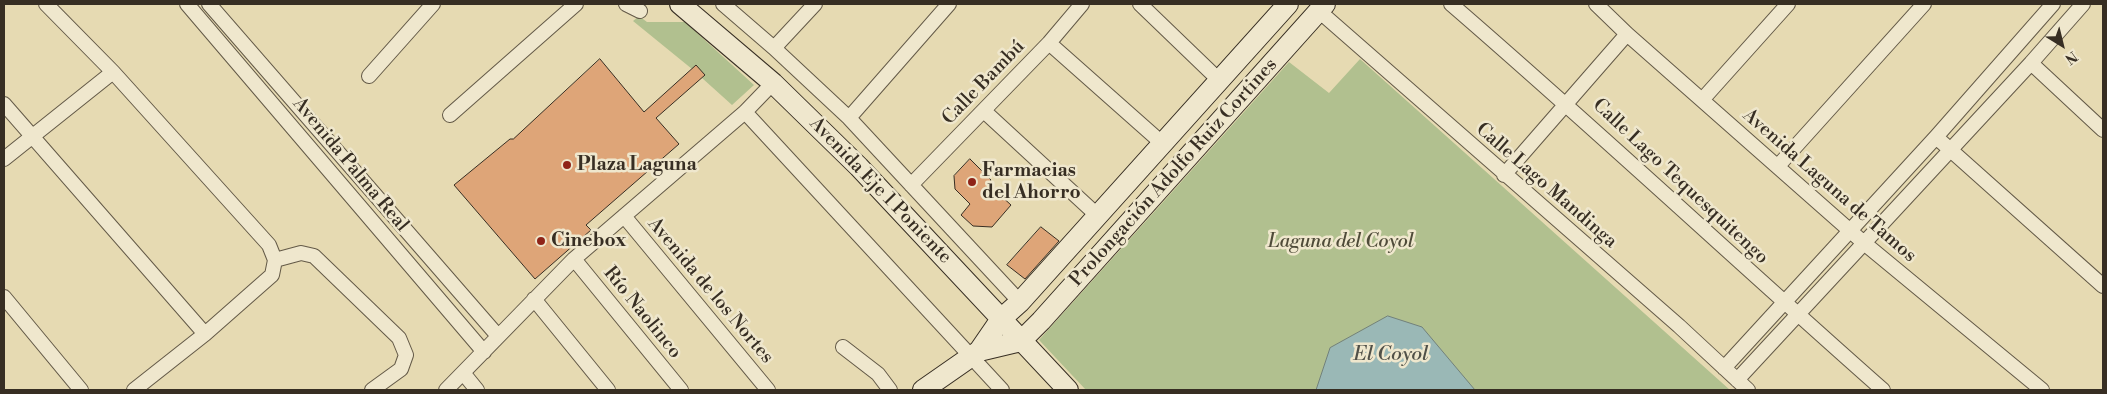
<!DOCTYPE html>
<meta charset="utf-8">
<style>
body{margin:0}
#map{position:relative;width:2107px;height:394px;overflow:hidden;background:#e6dab2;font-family:"Libre Bodoni",serif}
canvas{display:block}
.frame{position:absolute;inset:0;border:5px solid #372e23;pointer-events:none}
.north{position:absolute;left:2037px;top:20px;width:50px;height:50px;-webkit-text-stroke:4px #efe7cd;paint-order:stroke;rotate:144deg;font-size:14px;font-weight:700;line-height:20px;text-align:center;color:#372e23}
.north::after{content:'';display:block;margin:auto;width:18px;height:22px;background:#372e23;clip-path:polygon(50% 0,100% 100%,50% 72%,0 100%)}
</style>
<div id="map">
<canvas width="2107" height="394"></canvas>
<div class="frame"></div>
<div class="north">N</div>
</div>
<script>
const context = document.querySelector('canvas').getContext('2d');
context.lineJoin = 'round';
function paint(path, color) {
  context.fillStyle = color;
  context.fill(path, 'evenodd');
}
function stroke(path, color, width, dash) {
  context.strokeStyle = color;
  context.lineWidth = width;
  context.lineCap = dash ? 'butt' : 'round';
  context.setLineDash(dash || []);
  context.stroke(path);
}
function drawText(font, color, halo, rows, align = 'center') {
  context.font = font + ' "Libre Bodoni",serif';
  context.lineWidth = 5;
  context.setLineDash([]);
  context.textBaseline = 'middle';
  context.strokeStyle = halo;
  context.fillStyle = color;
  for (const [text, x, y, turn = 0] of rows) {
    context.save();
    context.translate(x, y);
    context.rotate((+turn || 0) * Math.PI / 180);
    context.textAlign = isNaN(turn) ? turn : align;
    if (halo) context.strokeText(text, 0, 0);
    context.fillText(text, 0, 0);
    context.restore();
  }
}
const green = new Path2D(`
 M639 16 647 22H685L754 85 732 105 702 78 705 75 692 69 633 21Z
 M1360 59 1730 390H1086L1039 340 1289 62 1329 93Z`);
const water = new Path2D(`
 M1388 316 1422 327 1475 390H1316L1330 348Z`);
const building = new Path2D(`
 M600 59 644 112 696 65 705 75 656 118 679 144 586 225 591 230 535 279 454 185 510 139H513Z
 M970 159 991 180 988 184 1011 205 992 227 973 226 961 215 970 204 955 189 954 176Z
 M1041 227 1059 241 1025 279 1007 265Z`);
const street = new Path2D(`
 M46 4 113 72 269 245 275 260 272 275 205 334 134 390
 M187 4 484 352
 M209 4 498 336
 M626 4 640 11
 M723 4 774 48 849 118 1020 302
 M1140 4 1220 81
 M1451 4C1597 130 1738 262 1883 390
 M1596 4 1627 34 1864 243 2042 390
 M1319 11 1679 326 1748 390
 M1049 43 1163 144
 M774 48 815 4
 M2031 63 2103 130
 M369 76 433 4
 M1702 100 1788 4
 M4 104 205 334
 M984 111 1098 216
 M745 112 1002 390
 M450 115 576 4
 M849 118 949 4
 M1936 137 2103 286
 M4 159 113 72
 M1778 166 1924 4
 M1504 175 1627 34
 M911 185 1049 43 1082 4
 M624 216 768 390
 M574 259 681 390
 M275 260 301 253 314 256 399 338 406 355 401 369 372 390
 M4 297 81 390
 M534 299 608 390
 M843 347 878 374 890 390
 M1724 368 1936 137 2053 4
 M464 374 477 390
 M1737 380 2031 63 2083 4
 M446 390 574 259 745 112 773 83`);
const secondary = new Path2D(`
 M680 4 773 83 859 167 1068 390
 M979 351 1001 319 1020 302 1288 4
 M923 390 979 351 1021 341 1041 321 1325 4`);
const markers = [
 [567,165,5,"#8f2418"],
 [972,182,5,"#8f2418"],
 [541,241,5,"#8f2418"]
];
const streetNames = [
 ["Calle Bambú",984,83,-46],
 ["Avenida Palma Real",350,165,50],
 ["Prolongación Adolfo Ruiz Cortines",1174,173,-48],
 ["Calle Lago Tequesquitengo",1680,182,43],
 ["Calle Lago Mandinga",1546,186,41],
 ["Avenida Laguna de Tamos",1829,186,41],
 ["Avenida Eje 1 Poniente",880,191,46],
 ["Avenida de los Nortes",710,291,50],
 ["Río Naolinco",642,313,51]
];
const poiNames = [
 ["Plaza Laguna",577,165],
 ["Farmacias",982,171],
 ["del Ahorro",982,193],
 ["Cinebox",551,241]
];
const parkNames = [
 ["Laguna del Coyol",1341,242]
];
const waterNames = [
 ["El Coyol",1391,355]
];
paint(green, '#b1c08f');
paint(water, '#9ab8b6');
stroke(water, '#72817b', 1);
paint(building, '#dea578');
stroke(building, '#372e23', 1);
stroke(street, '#635947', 16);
stroke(secondary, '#372e23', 22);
stroke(street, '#efe7cd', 14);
stroke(secondary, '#efe7cd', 20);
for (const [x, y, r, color] of markers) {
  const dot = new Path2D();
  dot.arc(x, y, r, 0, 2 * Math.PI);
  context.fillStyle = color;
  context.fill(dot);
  stroke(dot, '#efe7cd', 2);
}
drawText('19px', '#372e23', '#efe7cd', streetNames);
drawText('bold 19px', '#372e23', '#efe7cd', poiNames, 'left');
drawText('italic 19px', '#4f4b39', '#efe7cd', parkNames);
drawText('italic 20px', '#505048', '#efe7cd', waterNames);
</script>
